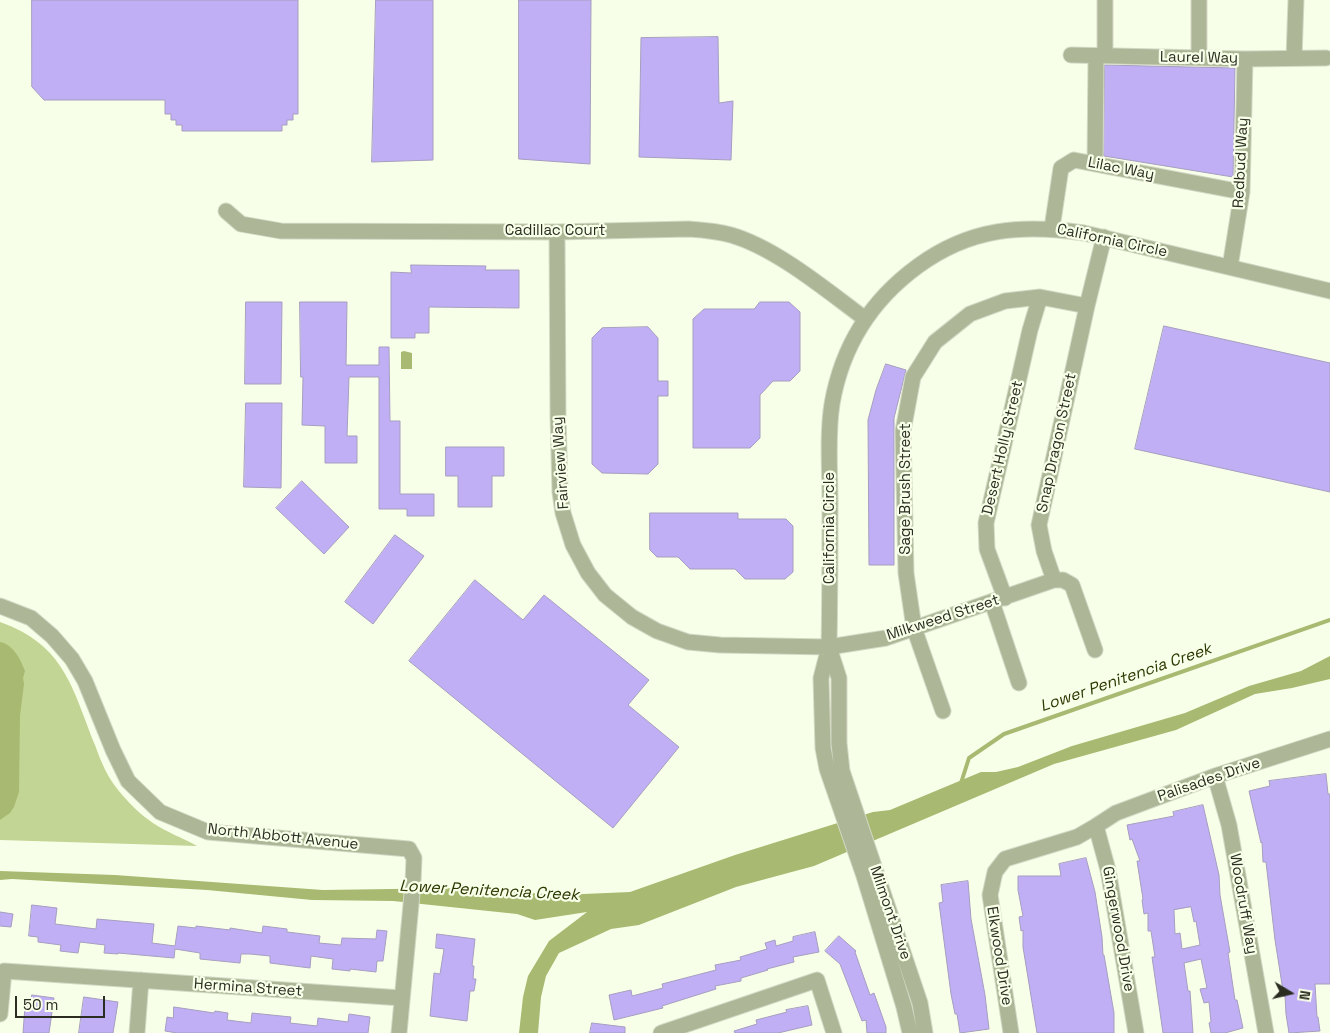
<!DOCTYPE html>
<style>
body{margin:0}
#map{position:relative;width:1330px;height:1033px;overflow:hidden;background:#f8ffe9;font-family:"Space Grotesk",sans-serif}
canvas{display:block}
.north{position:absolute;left:1265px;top:968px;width:50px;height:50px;-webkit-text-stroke:4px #f8ffe9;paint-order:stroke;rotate:99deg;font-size:14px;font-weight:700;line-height:20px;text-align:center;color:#2a2d20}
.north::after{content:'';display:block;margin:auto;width:18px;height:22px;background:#2a2d20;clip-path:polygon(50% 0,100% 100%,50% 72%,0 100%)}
.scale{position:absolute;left:15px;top:996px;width:90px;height:22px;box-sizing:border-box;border:2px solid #2a2d20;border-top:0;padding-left:6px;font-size:15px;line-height:18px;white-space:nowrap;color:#2a2d20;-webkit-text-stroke:4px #f8ffe9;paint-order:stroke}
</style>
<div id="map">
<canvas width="1330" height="1033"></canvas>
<div class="north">N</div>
<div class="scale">50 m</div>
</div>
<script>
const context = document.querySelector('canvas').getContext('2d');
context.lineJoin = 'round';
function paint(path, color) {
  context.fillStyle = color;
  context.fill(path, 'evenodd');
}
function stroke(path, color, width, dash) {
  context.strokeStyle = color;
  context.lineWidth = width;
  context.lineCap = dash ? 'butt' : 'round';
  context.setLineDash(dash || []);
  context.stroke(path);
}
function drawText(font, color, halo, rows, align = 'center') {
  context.font = font + ' "Space Grotesk",sans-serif';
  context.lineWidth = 4.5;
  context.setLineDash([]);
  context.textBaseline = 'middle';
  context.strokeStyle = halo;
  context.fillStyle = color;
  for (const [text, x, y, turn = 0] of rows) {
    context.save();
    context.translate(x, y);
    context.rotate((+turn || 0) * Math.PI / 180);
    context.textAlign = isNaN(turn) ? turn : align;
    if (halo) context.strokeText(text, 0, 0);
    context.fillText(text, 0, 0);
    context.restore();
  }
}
const green = new Path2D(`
 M0 622C65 645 72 688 95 745 100 759 106 774 115 786 125 799 139 814 153 823 166 832 183 838 197 846L0 840Z`);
const water = new Path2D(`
 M404 351 412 353V369H401V352Z
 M0 642C13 644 21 660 25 671L23 678 24 684 20 716 19 792 14 807 10 813 0 820Z
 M1330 656V679L1292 688 1255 694 1176 730 1054 764 814 866 736 887 639 925 611 929 559 953 546 976 541 997 538 1033H519L523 997 528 976 549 941 587 912 535 920 517 914 393 901 312 900 207 890 12 879 0 880V871L115 875 323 890 458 888 560 895 630 892 735 855 873 812 890 810 981 772H996L1018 767 1072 746 1185 713 1249 686 1301 671Z`);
const stream = new Path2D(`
 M961 783 969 758 1004 734 1330 620`);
const building = new Path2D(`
 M32 0H298V114H293V120H287V125H282V131H182V125H176V120H171V114H165V100H44L32 87Z
 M376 0H433V160L372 162Z
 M519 0H591L590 164 519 159Z
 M718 37 719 103 733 101 731 160 639 157 641 38Z
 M1105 65 1235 68 1233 177 1104 156Z
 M411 265 486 266 485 270H519V308L429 307V333H415V338H391V272L411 273Z
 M246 302H282L281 384H245Z
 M300 302H347L346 365H379V347H389L390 421H400V494H434V516H407V509H379V377H349L347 436H357V463H325V426L302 425 303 377H301Z
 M760 302H789L800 312V371L790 381H773L760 395V438L750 448H693V319L704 309H754Z
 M1164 326 1330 363V492L1135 449Z
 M648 327 658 338V381H668V396H658V464L648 474 602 473 592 464V338L602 328Z
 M886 364 906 370 894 418V565H869L868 420 876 390Z
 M246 403H282L281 488 244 487Z
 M446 447H504V476H492V507H458V476H446Z
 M302 481 349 527 324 554 276 508Z
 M650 513H738V519H786L793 526V572L785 579H745L735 569H690L678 557H657L650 550Z
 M395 535 424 556 373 624 345 602Z
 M475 580 523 620 544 595 649 680 628 705 679 747 613 828 409 661Z
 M1326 774 1328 794H1330V984H1315L1317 1017H1318L1320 1031 1289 1033 1286 1014 1285 996 1284 997 1275 940 1266 862H1263L1262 842 1261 843 1249 791 1270 786 1269 781Z
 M1203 805 1219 875 1220 895 1230 952 1228 953 1235 1000H1237L1243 1028 1225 1033H1211L1209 1023 1211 1022 1209 1002 1204 1003 1200 989 1207 988 1201 959 1184 963 1188 991H1190L1193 1033H1163L1152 957H1155L1151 931H1148V913L1144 914 1142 900 1143 899 1137 861H1140L1132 839 1130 840 1127 825 1174 816 1173 812ZM1191 907 1194 922 1196 921 1200 945 1182 949 1180 933 1175 934 1174 910Z
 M1086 858 1095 892 1102 937 1103 955H1104L1114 1013V1033H1037L1023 947V930L1021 931 1019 917 1023 916 1018 890V876H1061L1059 864Z
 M968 881 971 919 985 995 989 1029 960 1033 957 1014H955L951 994 939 903 943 902 941 885Z
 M32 905 57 908 55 924 96 929 97 919 154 924 152 943 175 946 178 926 196 928V926L230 930V928L262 933 263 926 287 929V932L320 936 319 943 341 945 342 938 376 939 377 930 387 931 383 961H377L376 972 350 969V971L332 969 333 959 311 956 310 968 270 963V956L250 954H241L240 963 200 959V953L175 949 174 958 118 953V954L104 953 105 945 80 942 78 953 60 951 61 945 38 942V937L29 936Z
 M0 912 13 914 11 927 0 926Z
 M815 932 819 952 793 957 794 962 767 969 768 970 741 978V981L715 986 716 989 662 1006 663 1008 614 1020 609 995 631 990 632 996 663 988 662 984 716 970 715 965 741 960 740 957 767 949 765 943 775 940 776 946 793 941V937Z
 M437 934 475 939 472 966H474L473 979H476L474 991H470L467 1021 430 1016 434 973 440 974 444 949 436 948Z
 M839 936 856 951 855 952 870 995 874 993 886 1027V1033H867L866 1020 862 1021 840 964 825 951Z
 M32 995 54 998 49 1033H23L25 1006H31Z
 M84 997 118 1002 113 1033H79Z
 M808 1006 812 1025 778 1033H735L734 1031 757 1024 756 1020 787 1012 786 1010Z
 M174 1007 214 1013 215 1011 228 1013 227 1020 251 1023 252 1013 291 1017 290 1023 317 1026 318 1018 348 1022 349 1014 370 1017 368 1033H177L165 1031 167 1017 173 1018Z
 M592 1023 625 1027V1033H590Z`);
const minor = new Path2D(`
 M1071 55 1245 59 1326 58
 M1105 56V0
 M1199 58V0
 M1294 58 1296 0
 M1095 164 1096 56
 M226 211 241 224 281 231 557 232 689 229C703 230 717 231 731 235 776 248 826 290 864 318
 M1052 228 1061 168 1074 160 1242 192
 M557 232 558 415 560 492 563 513 573 545 588 573 605 595 632 617 657 631 688 642 720 645 829 647 886 638 1054 580H1063L1072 585 1095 650
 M1230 267 1242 192 1245 59
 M1054 580 1044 551 1039 525 1087 306 1104 237
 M1005 598 987 549 986 523 1030 330 1040 297
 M992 602 1019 683
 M0 606 31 618 52 636 72 659 85 681 113 750 128 781 160 812 208 832 409 849 414 858 413 883 399 1033
 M829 647 839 678V743L842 771 920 1003 925 1033
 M943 711 914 628 906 573 903 431 913 377 935 342 970 314 1005 301 1040 297 1087 306
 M1215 776 1229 825 1266 1033
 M1096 826 1108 870 1136 1033
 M0 1014 4 971 402 998
 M137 1033 141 980
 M661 1033 817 980 834 1033
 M910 1033 904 1007 864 876 827 769 823 748 821 678 829 647C830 599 830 551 830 503 830 470 827 436 832 404 842 346 870 301 918 266 970 228 1021 224 1084 233L1330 291
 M1011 1033 990 895 995 872 1005 859 1077 837 1096 826 1116 813 1215 776 1330 739`);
const streetNames = [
 ["Laurel Way",1199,58,1],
 ["Redbud Way",1241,163,-87],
 ["Lilac Way",1121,169,11],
 ["Cadillac Court",555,231],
 ["California Circle",1112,241,12],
 ["Snap Dragon Street",1057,443,-78],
 ["Desert Holly Street",1003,448,-77],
 ["Fairview Way",561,463,-94],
 ["Sage Brush Street",906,489,-90],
 ["California Circle",830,528,-90],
 ["Milkweed Street",943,618,-18],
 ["Palisades Drive",1209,780,-19],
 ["North Abbott Avenue",283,837,6],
 ["Woodruff Way",1243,904,80],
 ["Milmont Drive",890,913,71],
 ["Gingerwood Drive",1118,929,80],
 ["Elkwood Drive",999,956,81],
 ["Hermina Street",248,988,4]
];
const waterNames = [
 ["Lower Penitencia Creek",1126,678,-19],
 ["Lower Penitencia Creek",489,891,3]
];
paint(green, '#c3d594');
paint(water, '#a8ba71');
stroke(stream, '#a8ba71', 4);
paint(building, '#c1aff5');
stroke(building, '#a59ebf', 1);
stroke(minor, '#d3d9c5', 17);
stroke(minor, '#adb696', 15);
drawText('15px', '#2a2d20', '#f8ffe9', streetNames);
drawText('italic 16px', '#2d3700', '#f8ffe9', waterNames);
</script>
